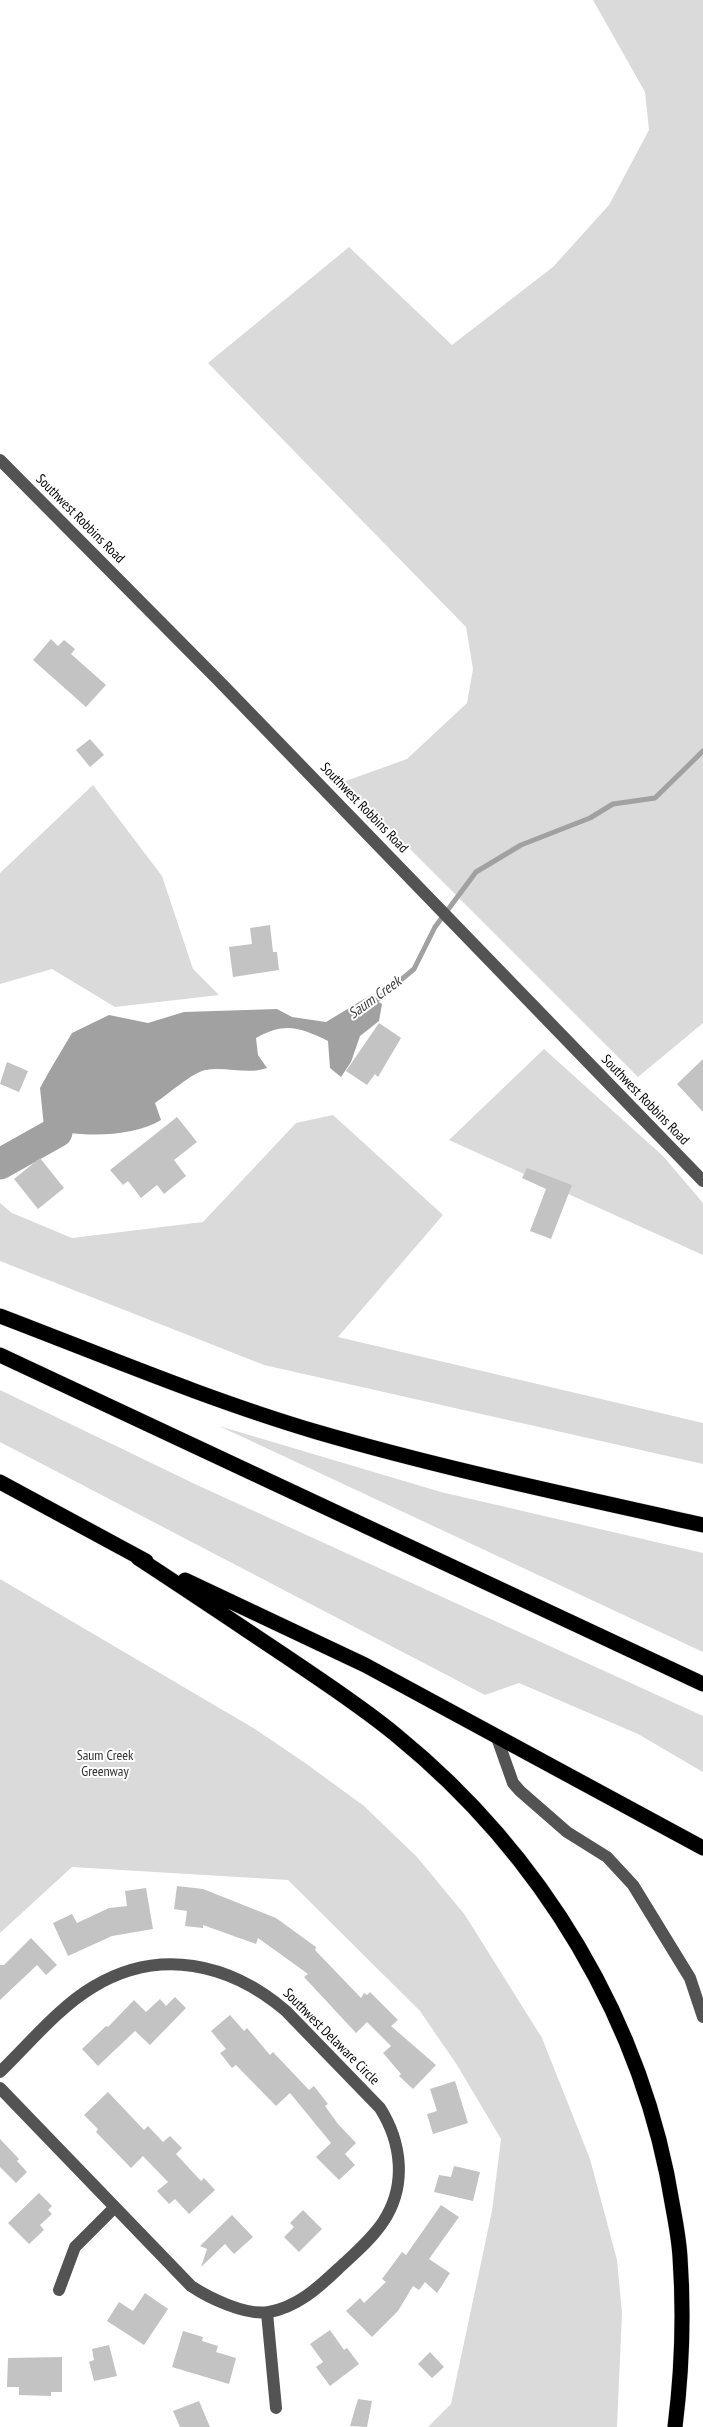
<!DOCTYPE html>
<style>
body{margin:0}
canvas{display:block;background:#fff}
</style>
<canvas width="703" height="2427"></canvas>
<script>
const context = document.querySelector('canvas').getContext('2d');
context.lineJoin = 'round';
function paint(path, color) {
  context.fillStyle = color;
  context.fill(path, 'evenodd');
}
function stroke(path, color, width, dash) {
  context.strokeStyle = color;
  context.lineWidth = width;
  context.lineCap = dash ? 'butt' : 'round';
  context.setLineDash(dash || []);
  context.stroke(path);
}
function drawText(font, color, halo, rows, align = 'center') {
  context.font = font + ' "PT Sans Narrow",sans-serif';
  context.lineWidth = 4;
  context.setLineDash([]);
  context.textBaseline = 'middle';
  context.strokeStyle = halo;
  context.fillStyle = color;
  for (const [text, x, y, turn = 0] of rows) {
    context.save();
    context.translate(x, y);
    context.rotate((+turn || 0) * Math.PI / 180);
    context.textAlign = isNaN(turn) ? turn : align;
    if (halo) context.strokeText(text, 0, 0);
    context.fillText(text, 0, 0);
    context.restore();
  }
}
const green = new Path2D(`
 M593 0H703V1023L638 1077 343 782 407 759 467 703 473 669 466 627 208 363 349 247 452 345 553 267 609 205 649 130 645 92Z
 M93 785 162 876 193 969 219 995 115 1007 52 969 0 984V873Z
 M544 1049 663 1156 703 1203V1255L449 1140Z
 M333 1115 443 1215 338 1337 703 1423V1464L264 1365 0 1261V1203L12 1213 72 1238 203 1222 296 1123Z
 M0 1390 197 1485 703 1716V1772L638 1734 519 1683 485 1695 0 1442Z
 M219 1426 441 1492 703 1553V1652Z
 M0 1579 255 1729 308 1765 364 1806 417 1857 465 1915 542 2038 590 2159 617 2260 622 2313 617 2427H428L451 2404 492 2211 501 2139 457 2065 420 2011 288 1880 72 1867 0 1933Z`);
const water = new Path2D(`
 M369 996 382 1004 379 1021 360 1036 351 1062 341 1077 330 1068 328 1041C299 1027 285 1022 256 1038L258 1055 267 1068C247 1075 226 1066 205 1070 192 1073 167 1095 155 1103L161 1120C132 1138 75 1138 44 1127L40 1088 50 1070 72 1033 109 1015 148 1023 184 1012 277 1009 292 1017 326 1022Z`);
const stream = new Path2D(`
 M372 1004 414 969 435 927 476 872 521 845 590 818 613 804 655 798 703 751`);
const river = new Path2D(`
 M0 1164 57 1132`);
const building = new Path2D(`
 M51 639 58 646 64 640 75 649 71 654 106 685 86 707 33 660Z
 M90 739 104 755 90 767 76 750Z
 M270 925 273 952H277L279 970 233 977 229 947 252 944 250 928Z
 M379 1023 401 1038 378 1077 375 1074 367 1085 346 1071Z
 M703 1059V1112L677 1084Z
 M7 1062 28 1071 19 1092 0 1084Z
 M177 1117 197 1142 174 1160 186 1176 164 1194 157 1185 141 1198 128 1181 123 1185 110 1170Z
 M40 1158 64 1188 38 1209 14 1179Z
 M527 1168 572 1185 551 1239 530 1231 546 1189 522 1178Z
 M177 1886 203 1889 276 1918 316 1947 315 1950 361 1998 364 1993 367 1995 370 1992 398 2020 391 2026 436 2065 413 2089 399 2076 401 2074 383 2053 391 2046 367 2022 356 2033 304 1977 308 1974 258 1938 256 1944 203 1925V1928L185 1926 187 1911 174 1909Z
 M146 1888 153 1929 112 1936 68 1956 53 1923 72 1914 77 1923 109 1908 127 1906 125 1891Z
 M31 1938 57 1965 46 1975 37 1965 0 2000V1965H4Z
 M175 1997 186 2008 150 2045 135 2031 98 2066 82 2049 106 2026 108 2027 134 2000 146 2012 160 1999 166 2006Z
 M230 2015 244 2031 247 2028 270 2055 273 2052 309 2090 314 2086 328 2104 325 2106 338 2124 356 2143 345 2154 355 2165 339 2180 316 2157 331 2143 290 2093 276 2106 236 2065 232 2068 220 2053 226 2049 211 2031Z
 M455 2081 468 2123 433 2134 427 2114 437 2111 430 2089Z
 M108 2092 144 2130 148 2126 163 2142 170 2136 182 2148 176 2154 201 2181 204 2178 215 2190 189 2214 175 2199 169 2204 157 2191 168 2182 143 2156 131 2168 96 2132 98 2129 84 2115Z
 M0 2139 19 2159 17 2161 27 2172 16 2183 0 2167Z
 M454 2166 480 2172 473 2201 434 2192 439 2175 451 2177Z
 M39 2193 52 2206 48 2210 52 2214 40 2225 44 2230 29 2244 8 2223Z
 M441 2205 459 2217 429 2259 450 2273 437 2293 425 2282 419 2290 413 2286 398 2311 372 2337 346 2311 360 2298 364 2303 386 2282 382 2279 402 2252 406 2255Z
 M303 2210 322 2229 299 2252 284 2237 294 2227 290 2223Z
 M232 2215 253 2237 234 2254 225 2244 201 2267 207 2249 200 2246Z
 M145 2293 168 2309 144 2345 107 2321 119 2302 133 2311Z
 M330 2330 344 2350 347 2348 359 2364 330 2386 316 2367 323 2362 310 2344Z
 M183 2331 203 2337 202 2341 218 2346 216 2352 236 2358 229 2384 172 2367Z
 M109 2345 117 2376 94 2381 89 2362 94 2360 92 2349Z
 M430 2352 444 2367 432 2378 418 2364Z
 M62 2357V2392H51V2396L19 2395V2387H7L8 2358Z
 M358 2399 372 2401 367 2427 350 2426Z
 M199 2401 210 2427H180L173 2411Z`);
const minor = new Path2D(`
 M0 460 220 682 703 1181
 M496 1735 513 1783 520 1791 567 1832 607 1857 633 1885 690 1978 703 2017
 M0 2072C28 2045 59 2007 93 1987 159 1947 230 1963 286 2011L380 2108C402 2143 407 2186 383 2222 371 2240 354 2254 338 2269 318 2288 297 2307 269 2312 246 2316 209 2298 191 2286L0 2088
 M59 2290 75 2247 114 2208
 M267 2313 276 2408`);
const highway = new Path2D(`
 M0 1316C105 1356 209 1400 317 1432 444 1469 574 1496 703 1525
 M0 1355 703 1684
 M0 1482 146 1561
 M138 1558C187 1590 236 1623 284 1655 322 1681 361 1706 396 1735 542 1854 644 2022 673 2208 676 2224 679 2241 680 2257 684 2314 682 2371 675 2427
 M185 1580 365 1665 703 1848`);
const streetNames = [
 ["Southwest Robbins Road",80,519,45],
 ["Southwest Robbins Road",364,808,46],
 ["Southwest Robbins Road",645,1100,46],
 ["Southwest Delaware Circle",331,2037,45]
];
const parkNames = [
 ["Saum Creek",105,1756],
 ["Greenway",105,1772]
];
const waterNames = [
 ["Saum Creek",375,998,-36]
];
paint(green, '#dadada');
paint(water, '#a1a1a1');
stroke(stream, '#a1a1a1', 5);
stroke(river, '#a1a1a1', 31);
paint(building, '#c3c3c3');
stroke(highway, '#dbdbdb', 16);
stroke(minor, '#535353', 12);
stroke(highway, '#000', 15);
drawText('14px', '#000', '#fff', streetNames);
drawText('14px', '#313131', '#fff', parkNames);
drawText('italic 15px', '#424242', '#fff', waterNames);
</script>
